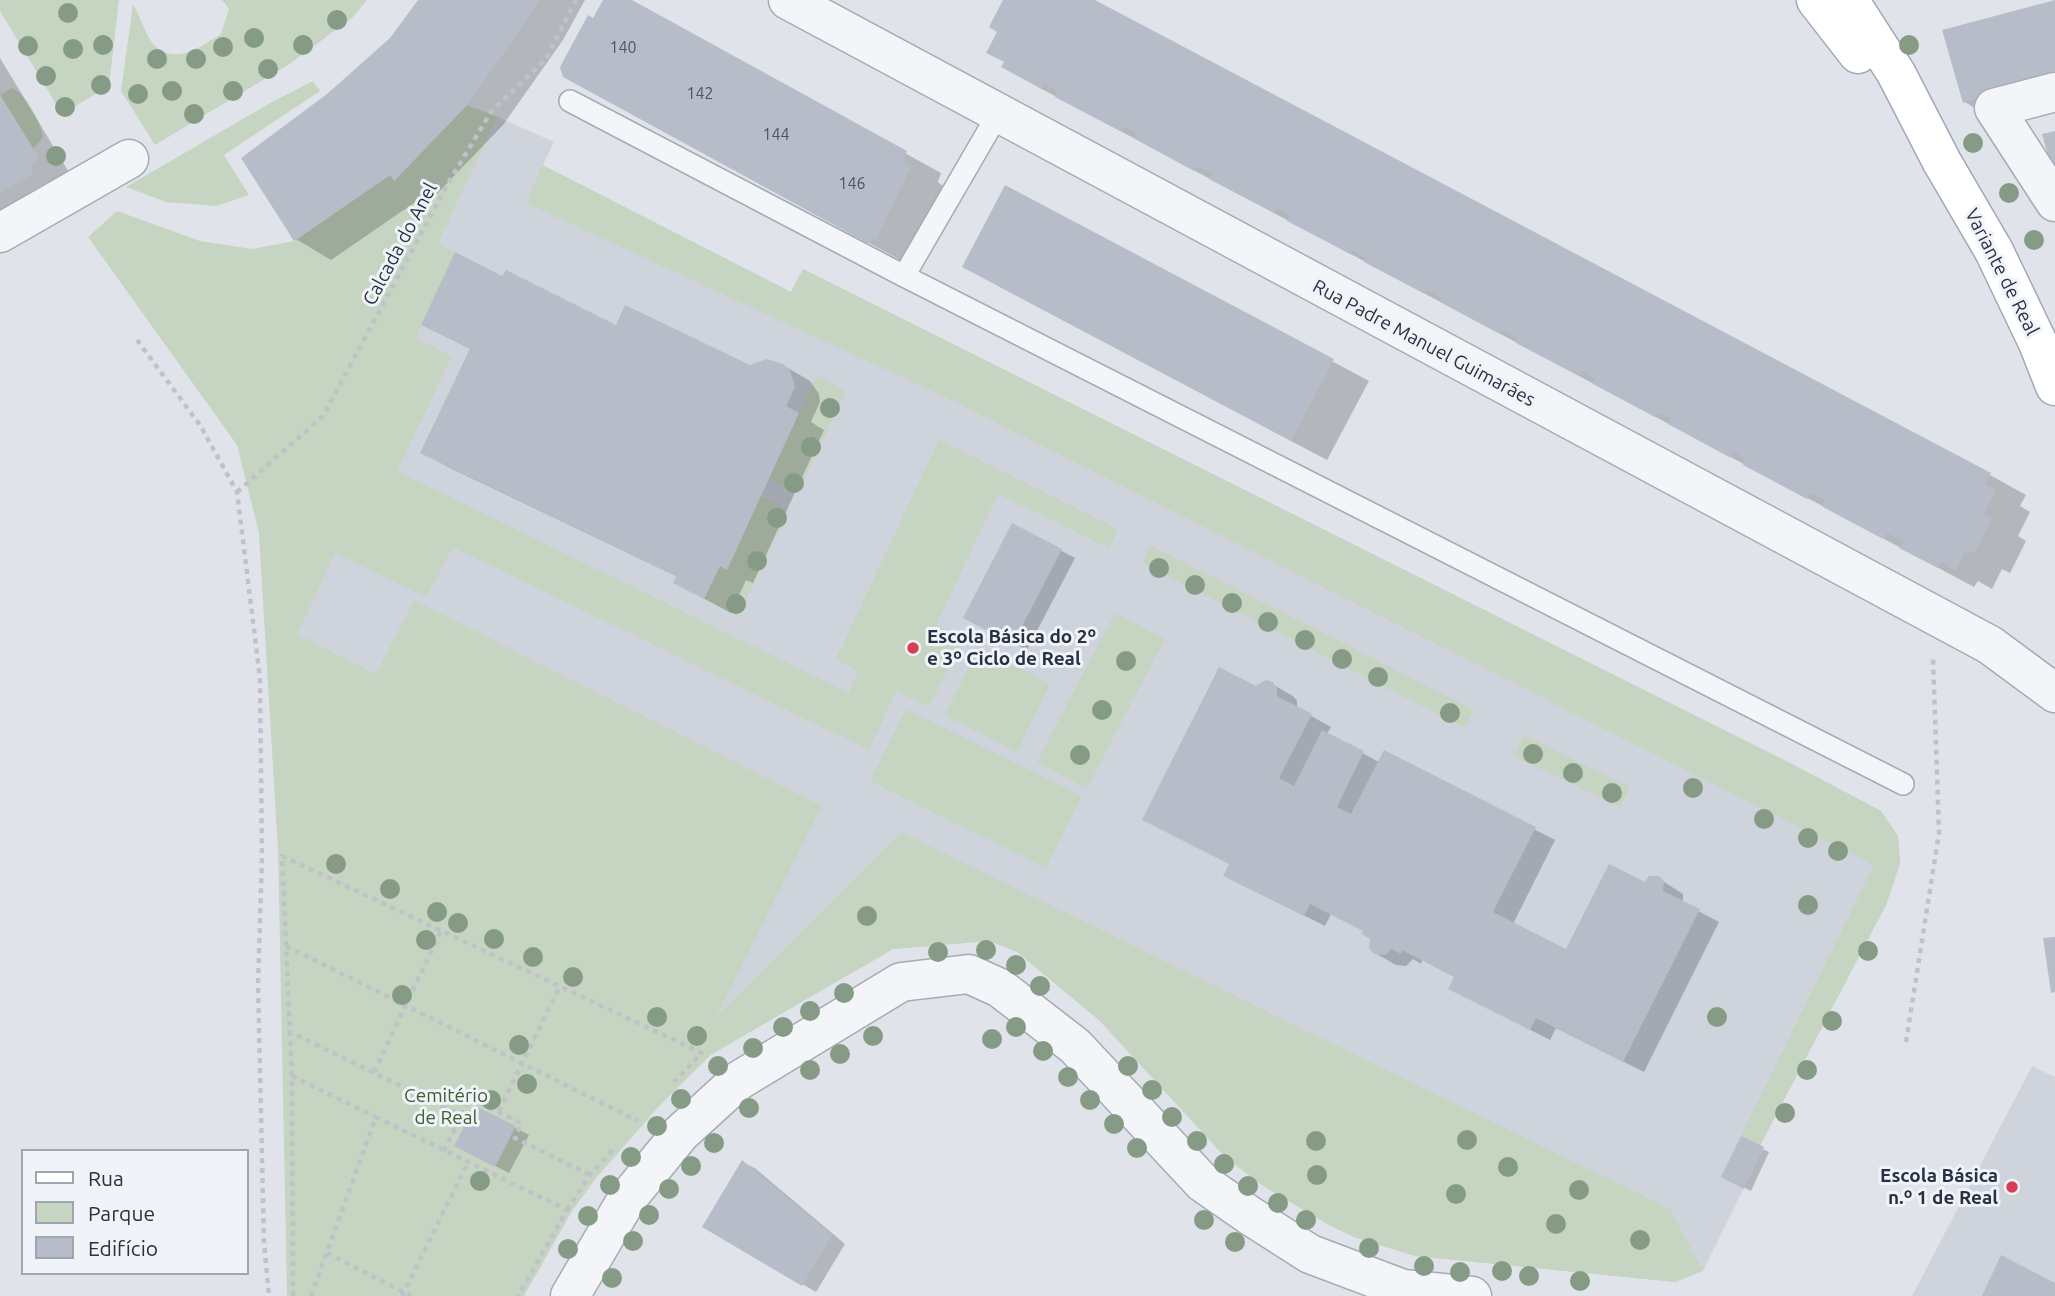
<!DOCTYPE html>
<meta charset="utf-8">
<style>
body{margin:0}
#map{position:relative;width:2055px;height:1296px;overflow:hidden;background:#e0e4ea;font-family:Ubuntu,sans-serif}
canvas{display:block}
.legend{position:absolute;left:21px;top:1149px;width:228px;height:126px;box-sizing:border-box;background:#f0f3f7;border:2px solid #a0a5af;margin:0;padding:9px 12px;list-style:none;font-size:21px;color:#283143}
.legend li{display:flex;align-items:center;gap:14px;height:35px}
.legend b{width:35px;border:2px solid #a0a5af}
</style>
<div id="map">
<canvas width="2055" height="1296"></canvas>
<ul class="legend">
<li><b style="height:9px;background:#fff"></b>Rua</li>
<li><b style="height:19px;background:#c6d5c1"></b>Parque</li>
<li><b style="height:19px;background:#b7bdc8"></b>Edifício</li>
</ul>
</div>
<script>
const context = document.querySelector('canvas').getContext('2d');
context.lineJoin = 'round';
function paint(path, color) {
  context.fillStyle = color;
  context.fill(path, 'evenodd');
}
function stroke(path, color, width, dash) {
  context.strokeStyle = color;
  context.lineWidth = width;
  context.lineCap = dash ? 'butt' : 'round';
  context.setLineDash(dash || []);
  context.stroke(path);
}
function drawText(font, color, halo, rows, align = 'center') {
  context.font = font + ' Ubuntu,sans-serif';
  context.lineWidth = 6;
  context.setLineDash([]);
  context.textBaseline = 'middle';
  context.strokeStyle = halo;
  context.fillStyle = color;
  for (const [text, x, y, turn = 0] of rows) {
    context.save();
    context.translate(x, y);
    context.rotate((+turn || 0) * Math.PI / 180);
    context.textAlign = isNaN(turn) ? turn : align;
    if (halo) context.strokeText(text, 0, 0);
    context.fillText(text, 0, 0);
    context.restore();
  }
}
const built = new Path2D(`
 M498 117 554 142 543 165 791 292 803 269 1792 764 1881 811 1898 836 1900 864 1886 905 1760 1145 1764 1147 1703 1271 1675 1282 1415 1256 1354 1237 1327 1224 1263 1185 1226 1158 1099 1020 1017 952 990 941 893 949 712 1054 278 848 259 533 381 361Z
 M2032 1066 2055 1077V1296H1912Z`);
const green = new Path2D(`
 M0 0H119L109 86 62 114 0 11Z
 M222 0H367L352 18 288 65 155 145 121 91 133 4C139 15 147 37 154 45 175 66 202 46 221 34L229 9Z
 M313 81 320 91 224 155 249 195 216 206 166 202 126 187 272 102Z
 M12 88C27 95 41 121 43 137L33 149 0 95Z
 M467 105 498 117 438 243 455 252 416 338 452 356 397 471 849 693 858 671 836 659 939 440 1118 529 1109 548 998 494 936 625 963 639 929 707 896 691 869 750 453 547 426 597 335 553 297 634 376 674 414 600 822 806 716 1018 901 832 1670 1209 1703 1271 1675 1282 1415 1256 1354 1237 1327 1224 1263 1186 1226 1158 1099 1020 1017 952 989 941 893 949 712 1054 661 1104 597 1177 572 1211 524 1296H287L278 848 259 533 237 445 88 237 117 211 200 241 252 249 294 241 390 175 395 180Z
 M542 165 791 292 803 269 1792 764 1881 811 1898 836 1900 864 1886 905 1760 1146 1741 1136 1874 865 958 403 526 203Z
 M817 375 846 391 798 493 768 479Z
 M760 496 789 510 738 616 704 599 720 566 726 569Z
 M1150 545 1474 710 1465 728 1142 563Z
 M1115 613 1165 639 1087 788 1037 762Z
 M979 647 1050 684 1017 752 945 715Z
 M906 709 1082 796 1046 868 870 781Z
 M1524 735 1630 787 1620 807 1514 756Z`);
const shadow = new Path2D(`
 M420 0H585L563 40 503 125 431 200 424 196 331 260 296 239 328 96 391 39Z
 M605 0H628L941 173 938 182 945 188 904 262 601 97 594 20Z
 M1005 0H1091L1990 475 2026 495 2020 506 2030 512 2018 536 2026 541 2010 573 2002 569 1992 589 1978 581 1974 587 1038 87 1003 67 1006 62 1000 31Z
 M2055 2 1978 110 1965 102Z
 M0 58 73 179 0 228Z
 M1006 187 1369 381 1327 460 1000 287Z
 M503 278 617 327 750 367 783 365 810 381 819 394 820 402 811 422 824 430 753 583 746 580 731 613 675 583 678 577 448 467 422 452Z
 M1013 526 1075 558 1027 650 979 625Z
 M1272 684 1293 696 1297 701V708L1331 727 1327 734 1379 762 1384 752 1555 840 1513 924 1567 952 1645 884 1658 878 1683 894V903L1719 922 1644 1072 1556 1028 1550 1040 1470 999 1456 977 1422 960 1421 964 1413 959 1406 966 1396 965 1375 953 1372 938 1365 931 1331 914 1325 926 1246 886 1231 864 1256 688Z
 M476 1108 529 1135 509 1173 470 1153Z
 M1741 1139 1769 1152 1751 1191 1730 1180Z
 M743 1162 756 1169 845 1244 816 1292 704 1226Z`);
const building = new Path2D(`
 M418 0H539L527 20 467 105 394 181 390 175 294 241 241 158 327 94 390 38Z
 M603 0H632L907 151 903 160 911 166 877 238 867 243 563 77 560 67 588 15 593 18Z
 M1003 0H1095L1991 473 1985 485 1996 490 1983 515 1992 519 1974 554 1966 550 1956 570 1941 562 1938 568 1899 548 1903 541 1887 533 1883 539 1823 507 1826 501 1810 493 1807 499 1743 465 1746 459 1734 452 1731 458 1668 424 1671 419 1658 412 1655 417 1593 384 1596 379 1582 371 1579 376 1516 343 1518 338 1502 330 1500 334 1440 302 1442 298 1426 289 1423 293 1364 262 1366 258 1351 250 1350 254 1287 221 1290 215 1277 208 1274 213 1209 179 1212 173 1197 166 1194 171 1135 139 1137 134 1124 126 1120 131 1055 97 1058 91 1044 84 1042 89 1001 67 1004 62 986 53 997 32 989 27Z
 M2055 0V78L1963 103 1942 30Z
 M0 95 39 158 31 165 32 174 0 193Z
 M2055 131V177H2054L2042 134Z
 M1005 185 1334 359 1291 441 962 267Z
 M455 252 502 276 506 270 616 325 625 305 750 365 767 359 783 364 790 370 795 387 786 406 799 413 727 570 720 566 704 599 673 583 676 576 420 453 470 349 421 325Z
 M1012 523 1062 549 1013 644 963 618Z
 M1219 667 1256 686 1266 680 1273 682 1277 689V696L1312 714 1279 778 1294 786 1322 730 1364 751 1337 807 1351 814 1384 750 1536 827 1493 912 1566 949 1609 864 1645 882 1649 876H1659L1664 881 1663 891 1700 909 1623 1062 1536 1018 1530 1030 1448 989 1454 977 1402 950 1401 954 1392 949 1385 955 1374 954 1369 948 1370 939 1362 934 1363 931 1310 904 1304 916 1223 876 1229 864 1142 820Z
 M2055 937V992L2051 993 2043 938Z
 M475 1106 516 1126 495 1167 454 1146Z
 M1741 1136 1764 1147 1744 1189 1721 1177Z
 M742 1160 832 1235 802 1286 702 1227Z
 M2001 1255 2055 1283V1296H1982Z`);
const path = new Path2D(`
 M137 340 200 425 237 492 260 678 262 858 258 985 264 1243 269 1296
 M237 492 323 416 450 180 491 112 546 59 576 0
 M286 946 638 1121
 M288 1031 461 1115
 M1906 1042 1939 833 1933 659
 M374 1072 441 931
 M292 1076 376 1117
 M499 1111 559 988
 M444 1151 470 1098 521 1123 515 1138 590 1175
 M567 1210 590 1175 616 1146
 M327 1253 411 1296
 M293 1296 292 1076 282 856 702 1053 674 1082
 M311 1296 376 1117 567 1210 518 1296
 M402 1296 468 1162`);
const service = new Path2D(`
 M570 101 904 276 998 114
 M904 276 1903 784`);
const minor = new Path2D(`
 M788 0 1990 645 2055 693
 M2055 92 1994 108 2055 202
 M0 233 129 159
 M570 1296 627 1199 681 1133 738 1081 901 982 969 974 1000 988 1075 1046 1203 1183 1249 1215 1310 1254 1403 1289 1472 1296`);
const primary = new Path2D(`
 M1816 0 1858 54
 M1849 0 1896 73 1942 162 1994 251 2038 343 2055 386`);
const trees = [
 [68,13],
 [337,20],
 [254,38],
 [103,45],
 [303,45],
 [1909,45],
 [28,46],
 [223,47],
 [73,49],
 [157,59],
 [196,59],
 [268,69],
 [46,76],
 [101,85],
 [172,91],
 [233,91],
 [138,94],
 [65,107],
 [194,114],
 [1973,143],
 [56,156],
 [2009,193],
 [2034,240],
 [830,408],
 [811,447],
 [794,483],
 [777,518],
 [757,561],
 [1159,568],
 [1195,585],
 [1232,603],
 [736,604],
 [1268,622],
 [1305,640],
 [1342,659],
 [1126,661],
 [1378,677],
 [1102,710],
 [1450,713],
 [1533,754],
 [1080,755],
 [1573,773],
 [1693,788],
 [1612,793],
 [1764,819],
 [1808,838],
 [1838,851],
 [336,864],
 [390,889],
 [1808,905],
 [437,912],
 [867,916],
 [458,923],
 [494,939],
 [426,940],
 [986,950],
 [1868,951],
 [938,952],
 [533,957],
 [1016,965],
 [573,977],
 [1040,986],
 [844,993],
 [402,995],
 [810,1011],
 [657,1017],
 [1717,1017],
 [1832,1021],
 [783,1027],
 [1016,1027],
 [697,1036],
 [873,1036],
 [992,1039],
 [519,1045],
 [753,1048],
 [1043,1051],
 [840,1054],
 [718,1066],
 [1128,1066],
 [810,1070],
 [1807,1070],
 [1068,1077],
 [527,1084],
 [1152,1090],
 [681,1099],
 [491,1100],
 [1090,1100],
 [749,1108],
 [1785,1113],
 [1172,1117],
 [1114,1124],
 [657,1126],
 [1467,1140],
 [1197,1141],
 [1316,1141],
 [714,1143],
 [1137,1148],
 [631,1157],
 [1224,1164],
 [691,1166],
 [1508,1167],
 [1317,1175],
 [480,1181],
 [610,1185],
 [1248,1186],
 [669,1189],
 [1579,1190],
 [1456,1194],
 [1278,1203],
 [649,1215],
 [588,1216],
 [1204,1220],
 [1306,1220],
 [1556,1224],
 [1640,1240],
 [633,1241],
 [1235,1242],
 [1369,1248],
 [568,1249],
 [1424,1266],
 [1502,1271],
 [1460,1272],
 [1529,1276],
 [612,1278],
 [1580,1281]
];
const markers = [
 [913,648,7,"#d73e53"],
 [2012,1187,7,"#d73e53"]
];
const numberNames = [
 ["140",623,48],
 ["142",700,94],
 ["144",776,135],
 ["146",852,184]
];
const streetNames = [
 ["Calcada do Anel",400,244,-62],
 ["Variante de Real",2002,272,63],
 ["Rua Padre Manuel Guimarães",1424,343,28]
];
const poiNames = [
 ["Escola Básica do 2º",927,637],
 ["e 3º Ciclo de Real",927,659],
 ["Escola Básica",1998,1176,"right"],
 ["n.º 1 de Real",1998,1198,"right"]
];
const parkNames = [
 ["Cemitério",446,1096],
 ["de Real",446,1118]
];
paint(built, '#ced3dc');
paint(green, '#c6d5c1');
paint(shadow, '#0003');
paint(building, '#b7bdc8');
stroke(service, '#a5abb5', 24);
stroke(minor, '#a5abb5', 41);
stroke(primary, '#9fa8b7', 41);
stroke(path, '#bfc2c9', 4.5, [5, 5]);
stroke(service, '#f4f5f8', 21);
stroke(minor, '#f4f5f8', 38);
stroke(primary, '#fff', 38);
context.fillStyle = '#869b86';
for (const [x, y] of trees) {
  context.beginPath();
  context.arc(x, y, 10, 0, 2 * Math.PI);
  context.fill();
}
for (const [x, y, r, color] of markers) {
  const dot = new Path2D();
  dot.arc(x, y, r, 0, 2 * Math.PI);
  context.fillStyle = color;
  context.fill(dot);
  stroke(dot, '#f0f3f7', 2.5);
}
drawText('16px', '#4c5464', null, numberNames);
drawText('19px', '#283143', '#f0f3f7', streetNames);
drawText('bold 19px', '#283143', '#f0f3f7', poiNames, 'left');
drawText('19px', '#3c6034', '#f0f3f7', parkNames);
</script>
